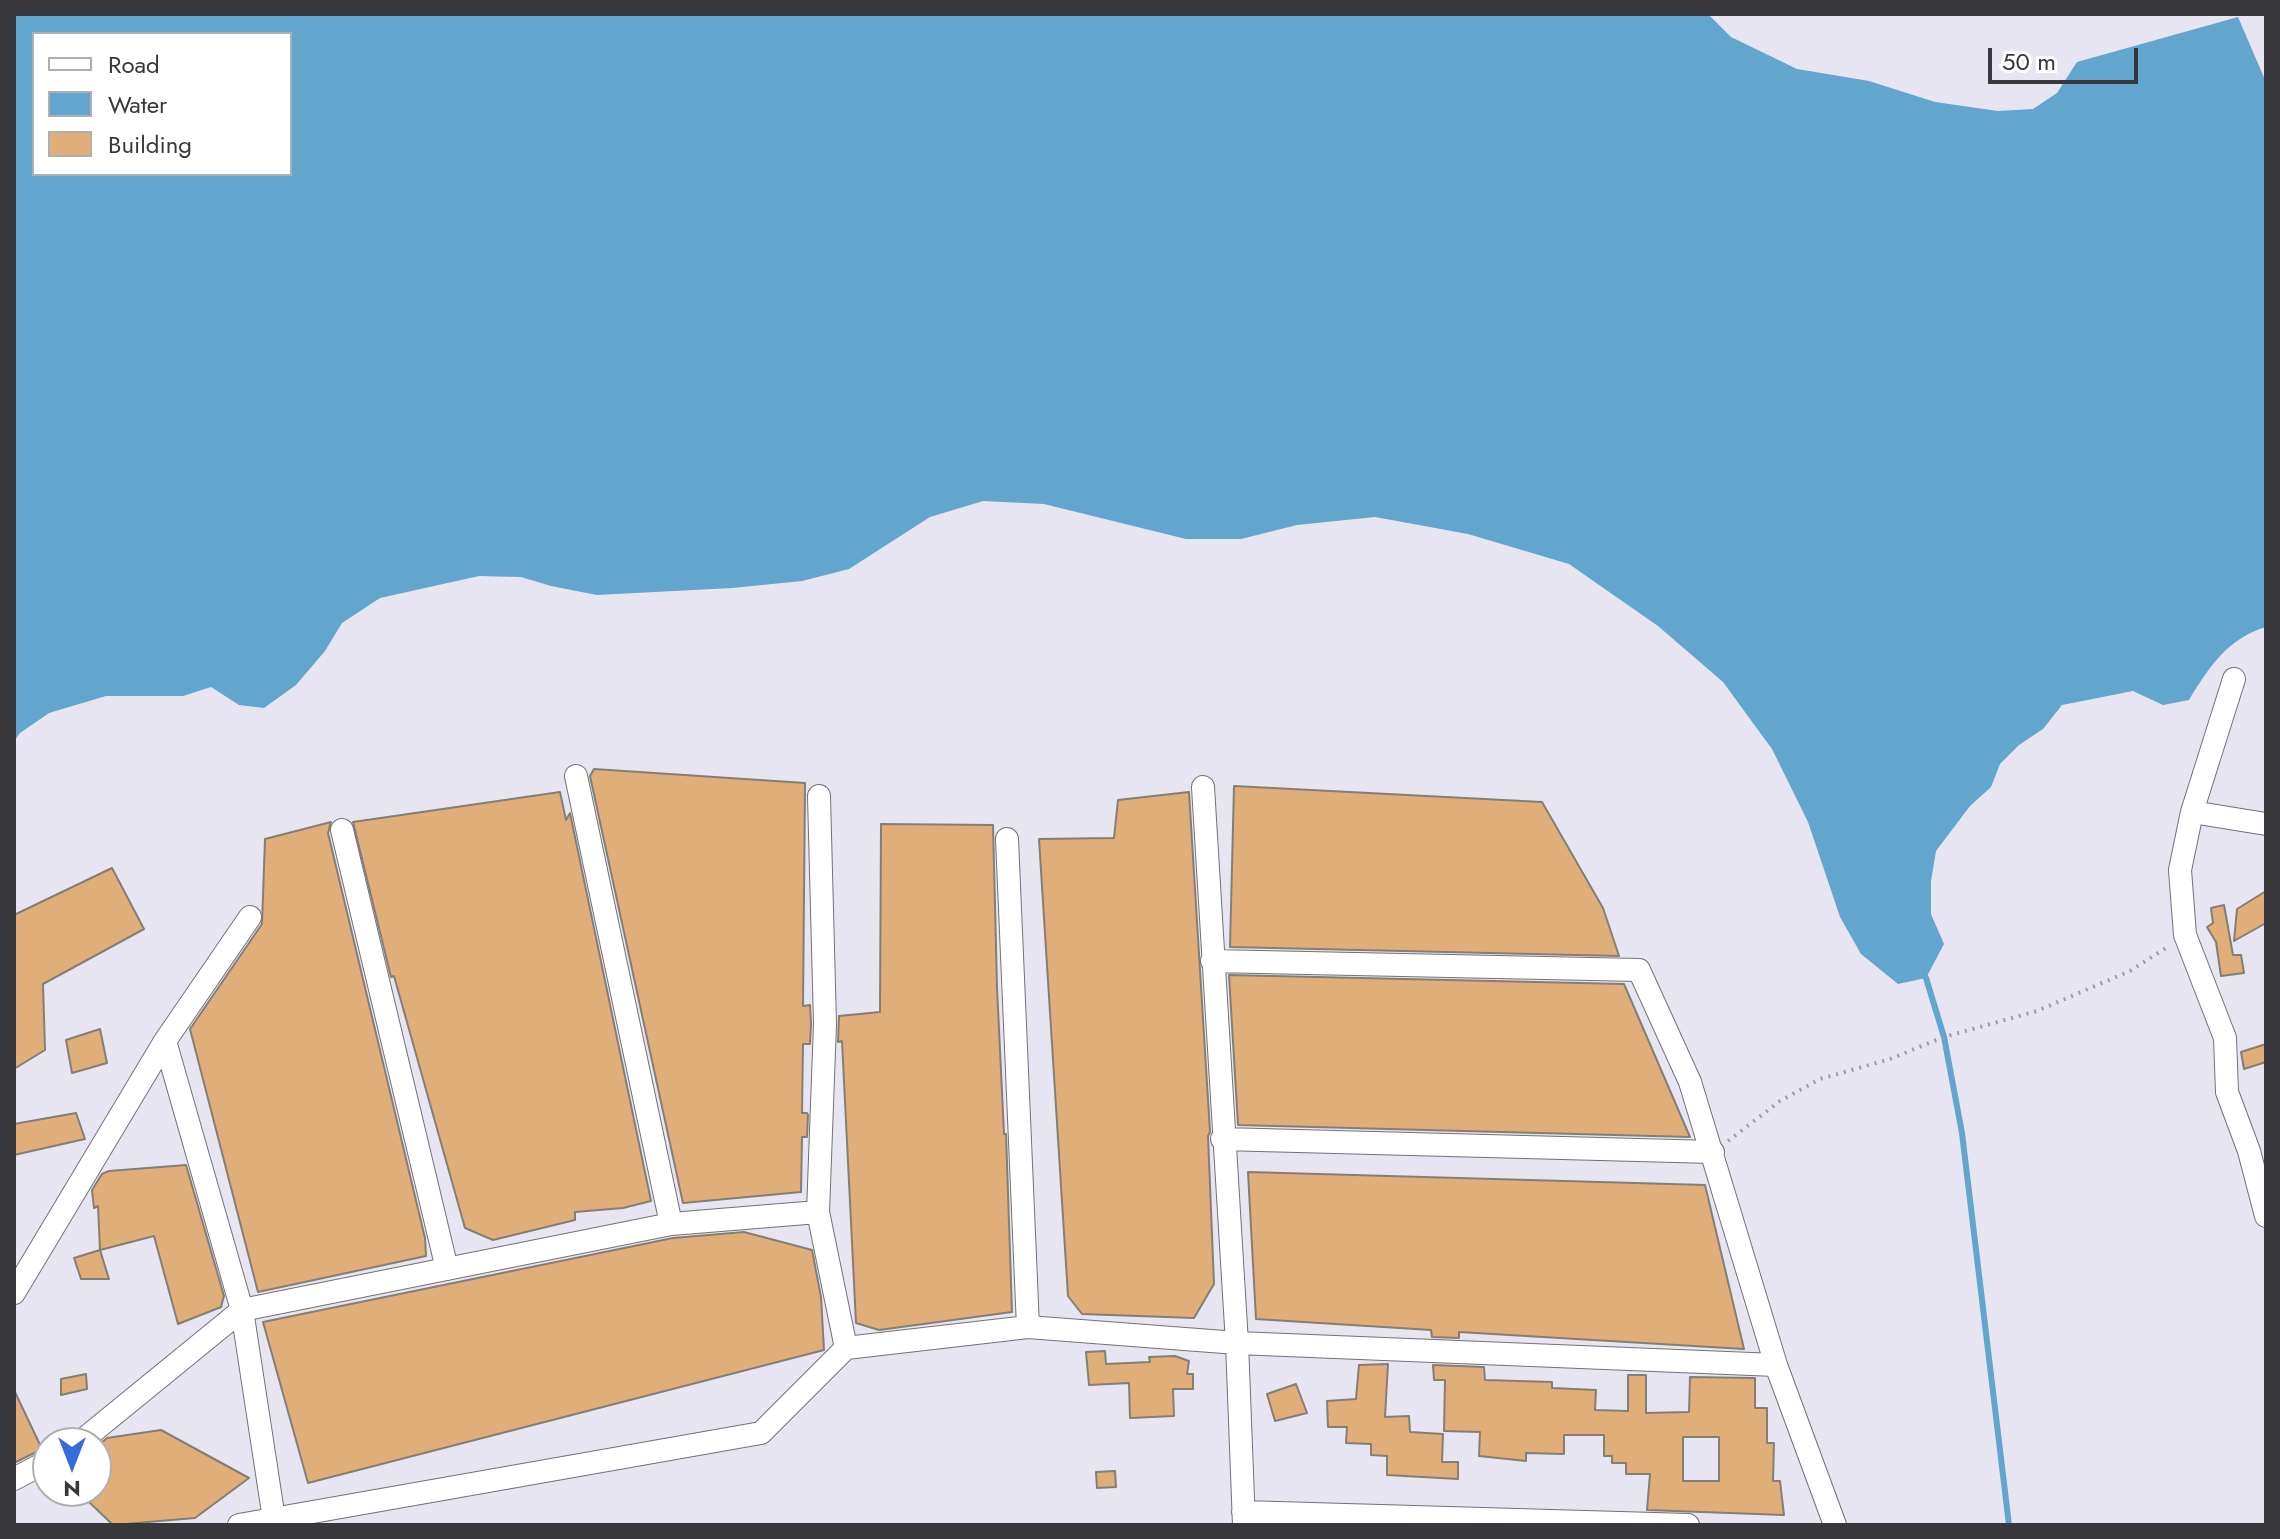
<!DOCTYPE html>
<style>
body{margin:0}
#map{position:relative;width:2280px;height:1539px;overflow:hidden;background:#e6e5f1;font-family:Jost,sans-serif}
canvas{display:block}
.frame{position:absolute;inset:0;border:16px solid #38383c;pointer-events:none}
.legend{position:absolute;left:32px;top:32px;width:260px;height:144px;box-sizing:border-box;background:#fff;border:2px solid #afafb1;margin:0;padding:10px 14px;list-style:none;font-size:24px;color:#38383c}
.legend li{display:flex;align-items:center;gap:16px;height:40px}
.legend b{width:40px;border:2px solid #afafb1}
.north{position:absolute;left:32px;top:1427px;width:80px;height:80px;box-sizing:border-box;background:#fff;border:2px solid #afafb1;border-radius:50%;rotate:180deg;font-size:22px;font-weight:700;line-height:32px;text-align:center;color:#38383c}
.north::after{content:'';display:block;margin:auto;width:28px;height:36px;background:#356cdb;clip-path:polygon(50% 0,100% 100%,50% 72%,0 100%)}
.scale{position:absolute;left:1988px;top:48px;width:150px;height:36px;box-sizing:border-box;border:4px solid #38383c;border-top:0;padding-left:10px;font-size:24px;line-height:28px;white-space:nowrap;color:#38383c;-webkit-text-stroke:6px #fff;paint-order:stroke}
</style>
<div id="map">
<canvas width="2280" height="1539"></canvas>
<div class="frame"></div>
<ul class="legend">
<li><b style="height:10px;background:#fff"></b>Road</li>
<li><b style="height:22px;background:#62a5cd"></b>Water</li>
<li><b style="height:22px;background:#e0af79"></b>Building</li>
</ul>
<div class="north">N</div>
<div class="scale">50 m</div>
</div>
<script>
const context = document.querySelector('canvas').getContext('2d');
context.lineJoin = 'round';
function paint(path, color) {
  context.fillStyle = color;
  context.fill(path, 'evenodd');
}
function stroke(path, color, width, dash) {
  context.strokeStyle = color;
  context.lineWidth = width;
  context.lineCap = dash ? 'butt' : 'round';
  context.setLineDash(dash || []);
  context.stroke(path);
}
const water = new Path2D(`
 M14 14H1708L1731 37 1797 69 1869 81 1935 102 1998 111 2033 109 2057 93 2077 62 2238 17 2266 82V627C2228 638 2209 667 2189 700L2163 705 2133 691 2062 705 2043 729 2019 745 2000 764 1991 787 1970 806 1936 851 1931 881V914L1944 944 1926 978 1898 984 1861 954 1840 917 1808 822 1772 749 1723 682 1658 626 1569 564 1468 534 1375 517 1297 525 1241 539H1186L1044 504 983 501 930 517 849 569 802 581 732 588 597 595 551 586 521 577 479 576 380 598 342 623 325 651 296 685 264 708 239 705 211 687 183 696H106L49 713 20 733 14 741ZM34 34H290V174H34Z`);
const stream = new Path2D(`
 M1922 973 1926 978 1944 1037 1962 1133 2009 1525`);
const building = new Path2D(`
 M594 769 805 783 803 1006 810 1005 811 1024 810 1044H803L802 1113H807L808 1115 807 1137H802L801 1192 683 1203 590 776Z
 M1234 786 1542 802 1603 908 1619 956 1230 947Z
 M560 792 566 820 570 813 651 1201 623 1208 575 1212V1220L493 1240 465 1228 394 976 391 977 353 822Z
 M1189 792 1210 1132 1208 1136 1214 1284 1194 1318 1082 1314 1068 1296 1039 839 1114 838 1118 800Z
 M331 822 328 833 425 1238 426 1256 258 1292 190 1029 262 924 265 839Z
 M881 824 993 825 997 987 1004 1134H1006L1012 1312 879 1330 856 1323 842 1041 838 1042 839 1016 880 1012Z
 M112 868 144 929 43 984 45 1050 14 1069V915Z
 M2266 891V923L2234 941 2237 909Z
 M2224 905 2233 955H2241L2244 973 2221 976 2216 942 2207 927 2213 923 2211 908Z
 M1229 975 1624 984 1690 1137 1238 1125Z
 M100 1029 107 1063 72 1073 66 1040Z
 M2266 1044V1062L2244 1069 2241 1052Z
 M76 1113 85 1139 14 1155V1124Z
 M186 1165 224 1296 221 1307 178 1324 154 1236 100 1250 98 1206 94 1208 92 1190 102 1174 109 1171Z
 M1248 1172 1705 1185 1744 1349 1459 1332V1338L1432 1337 1431 1330 1256 1319Z
 M744 1232 812 1250 821 1297 824 1350 308 1483 263 1322 673 1238Z
 M100 1250 109 1279H81L74 1258Z
 M1105 1351 1106 1364 1150 1362 1149 1357 1175 1356 1189 1361 1187 1374H1193V1389H1173L1174 1416 1130 1418 1129 1383 1089 1385 1086 1352Z
 M1388 1364 1385 1417 1409 1416 1410 1432 1443 1434 1442 1462H1458V1479L1387 1475V1456L1371 1455V1444L1346 1443 1347 1427H1328L1327 1401 1356 1399 1359 1365Z
 M1433 1365 1484 1367 1485 1380 1552 1382V1388L1596 1390 1595 1410 1628 1411V1375H1646V1413L1689 1412 1690 1377 1755 1378V1408H1767V1443H1774L1773 1481H1780L1784 1515 1647 1510 1650 1474H1626V1463H1612V1456H1604V1435H1564V1454L1526 1453V1461L1479 1456 1480 1432 1444 1431 1445 1380H1434ZM1683 1437H1719V1481H1683Z
 M86 1374 87 1389 61 1395V1379Z
 M1296 1384 1307 1413 1275 1421 1267 1394Z
 M14 1390 42 1449 14 1463Z
 M161 1430 249 1478 195 1518 113 1525 89 1502 91 1491H96V1465L100 1444 107 1438Z
 M1115 1471 1116 1487 1097 1488 1096 1472Z`);
const path = new Path2D(`
 M1728 1141 1780 1101 1820 1079 1890 1059 1944 1037 2037 1011 2130 971 2169 946`);
const minor = new Path2D(`
 M2234 679 2192 812 2180 870 2185 935 2225 1038 2227 1092 2249 1151 2266 1216
 M576 776 671 1224
 M1203 787 1237 1343 1244 1525
 M819 796 825 1024 818 1212 846 1348
 M2192 812 2266 824
 M342 830 447 1269
 M1007 839 1028 1327
 M1212 961 1639 970 1690 1082 1776 1365 1835 1525
 M165 1041 242 1310 274 1519
 M1222 1139 1713 1152
 M14 1293 165 1041 250 917
 M79 1443 242 1310 671 1224 818 1212
 M14 1479 48 1461
 M1243 1512 1688 1525
 M239 1525 761 1433 846 1348 1028 1327 1237 1343 1776 1365`);
paint(water, '#62a5cd');
stroke(stream, '#62a5cd', 6);
paint(building, '#e0af79');
stroke(building, '#857e75', 2);
stroke(minor, '#72717b', 24);
stroke(path, '#9d9ca5', 4, [2, 6]);
stroke(minor, '#fff', 22);
</script>
